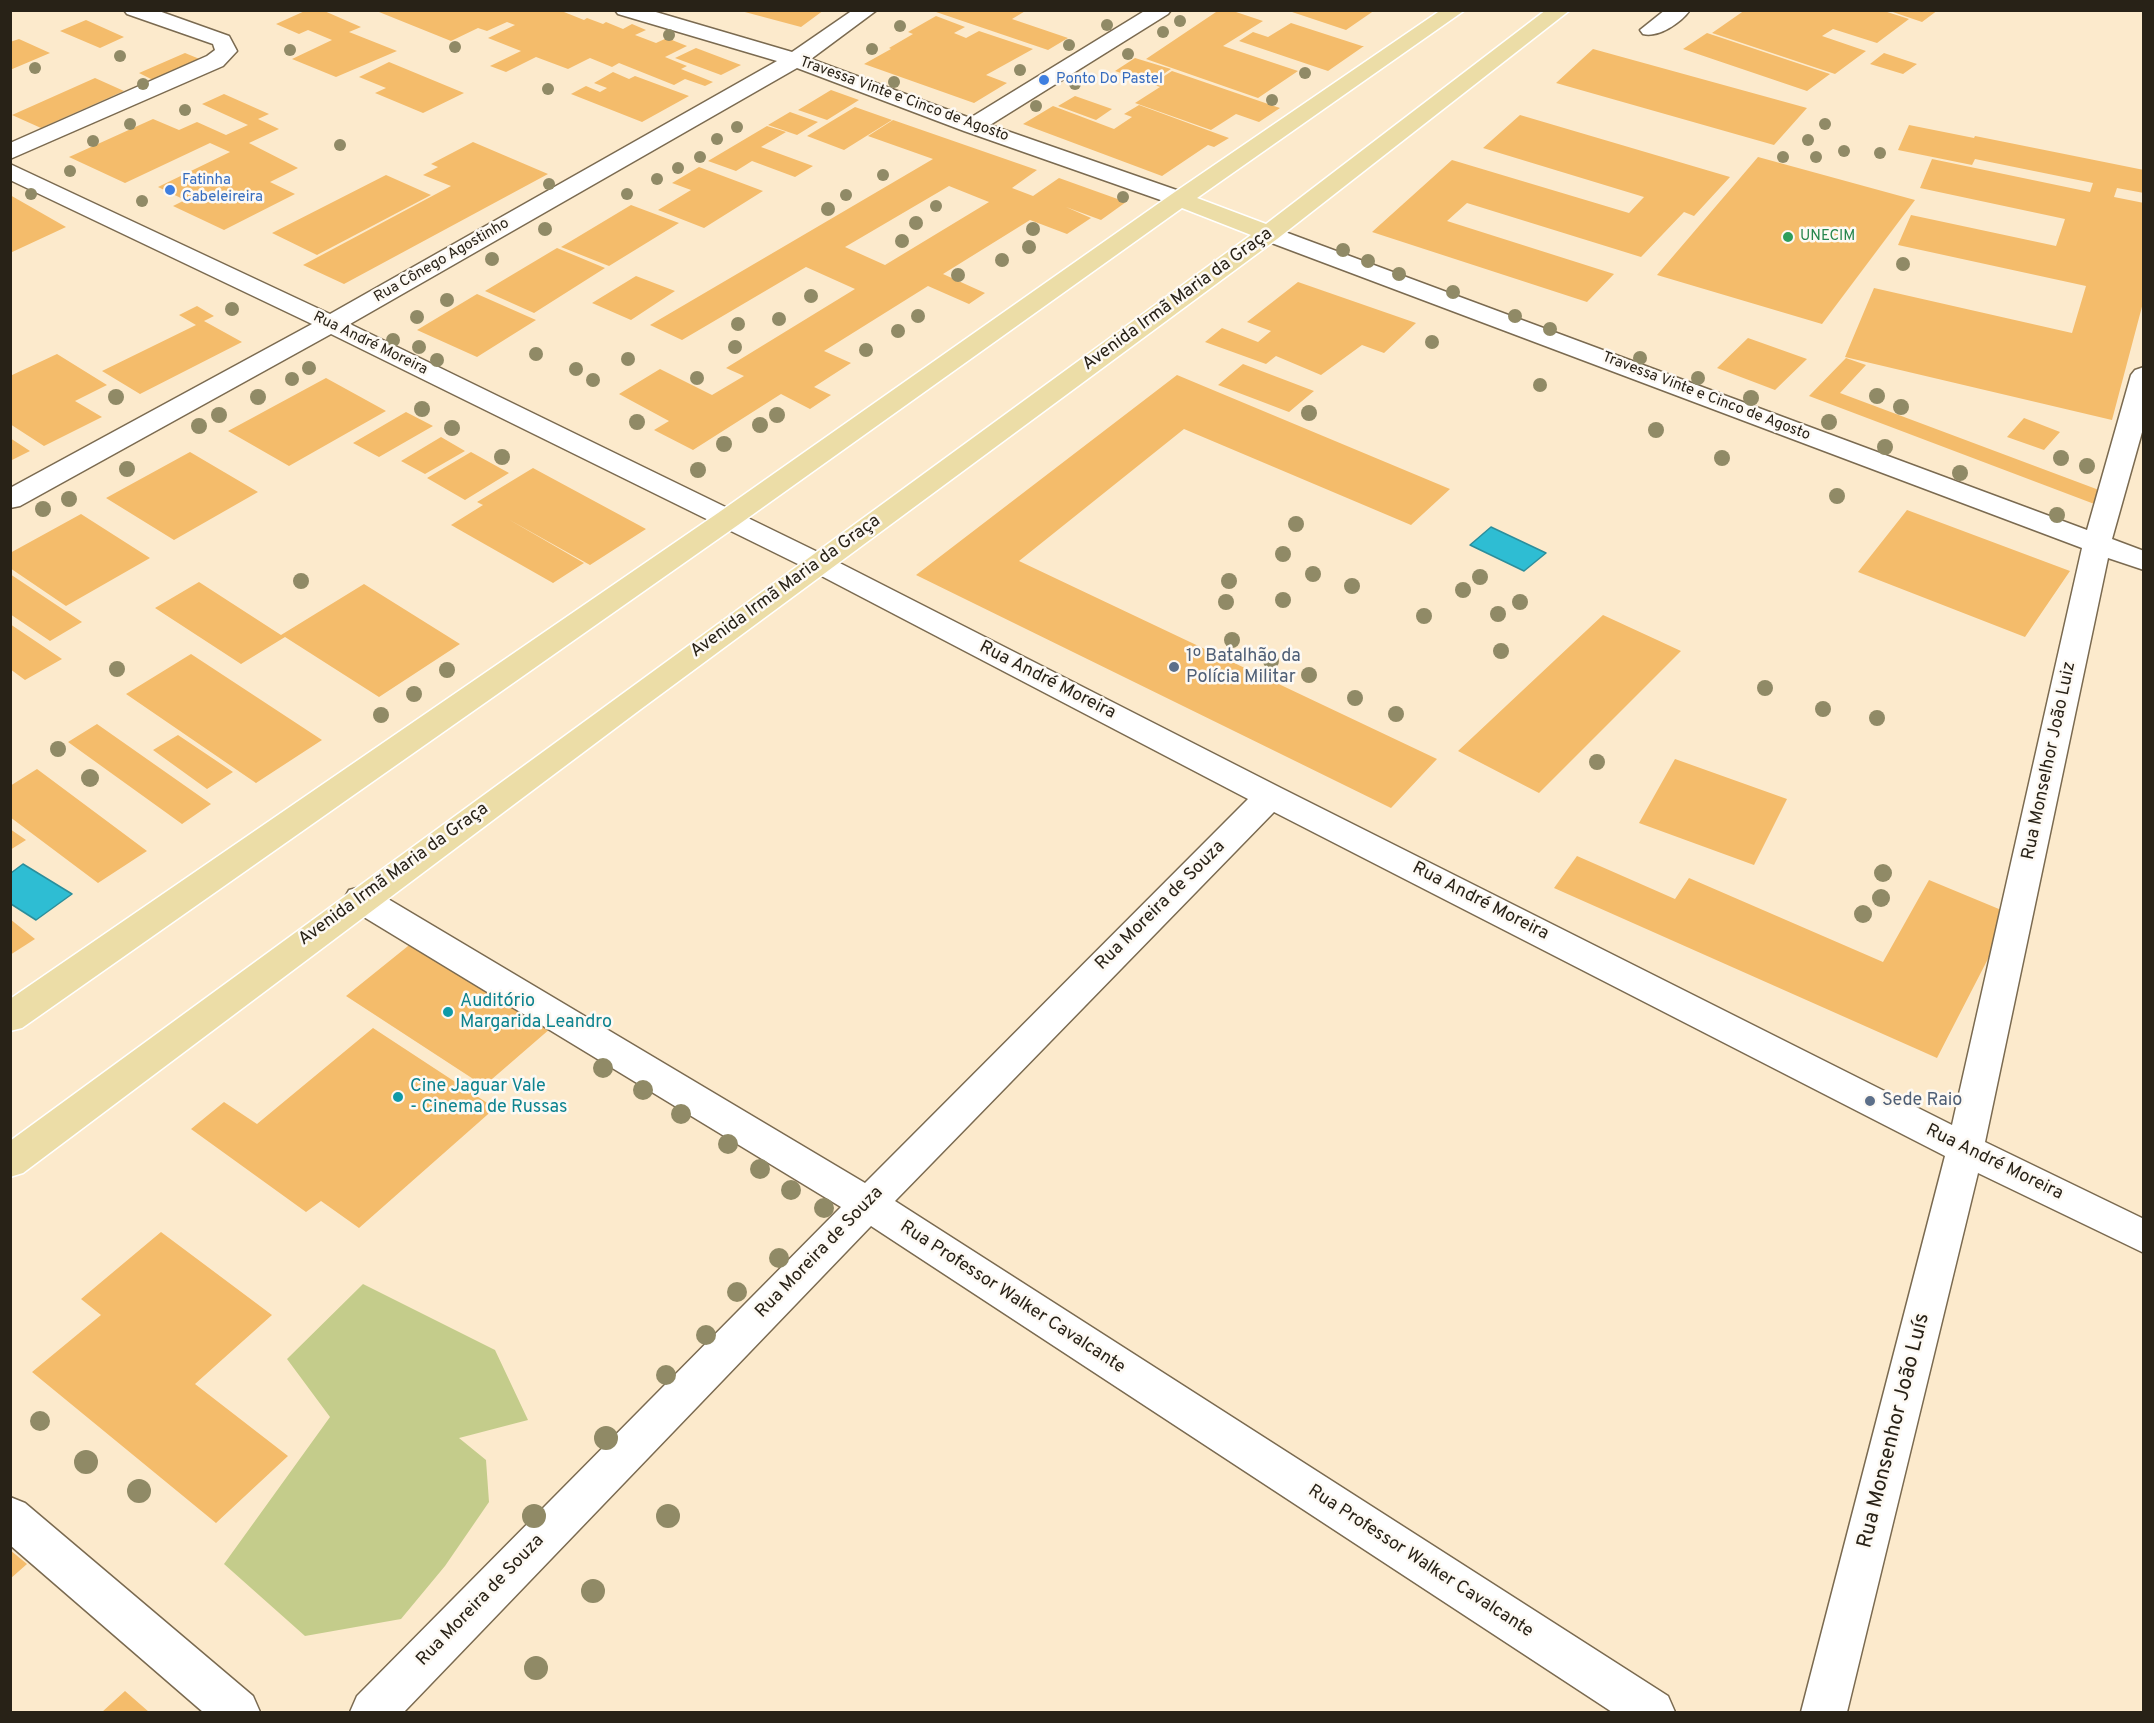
<!DOCTYPE html>
<meta charset="utf-8">
<style>
body{margin:0}
#map{position:relative;width:2154px;height:1723px;overflow:hidden;background:#fceacc;font-family:Overpass,sans-serif}
canvas{display:block}
.frame{position:absolute;inset:0;border:12px solid #282217;pointer-events:none}
</style>
<div id="map">
<canvas width="2154" height="1723"></canvas>
<div class="frame"></div>
</div>
<script>
const context = document.querySelector('canvas').getContext('2d');
context.lineJoin = 'round';
function paint(path, color) {
  context.fillStyle = color;
  context.fill(path, 'evenodd');
}
function stroke(path, color, width, dash) {
  context.strokeStyle = color;
  context.lineWidth = width;
  context.lineCap = dash ? 'butt' : 'round';
  context.setLineDash(dash || []);
  context.stroke(path);
}
function drawText(font, color, halo, rows, align = 'center') {
  context.font = font + ' Overpass,sans-serif';
  context.lineWidth = 5;
  context.setLineDash([]);
  context.textBaseline = 'middle';
  context.strokeStyle = halo;
  context.fillStyle = color;
  for (const [text, x, y, turn = 0] of rows) {
    context.save();
    context.translate(x, y);
    context.rotate((+turn || 0) * Math.PI / 180);
    context.textAlign = isNaN(turn) ? turn : align;
    if (halo) context.strokeText(text, 0, 0);
    context.fillText(text, 0, 0);
    context.restore();
  }
}
const green = new Path2D(`
 M363 1284 495 1350 528 1420 459 1438 486 1460 489 1502 445 1566 401 1619 305 1636 224 1564 330 1417 287 1359Z`);
const water = new Path2D(`
 M1491 527 1546 553 1524 571 1470 545Z
 M23 864 72 894 36 920 11 904V873Z`);
const building = new Path2D(`
 M307 10H322L361 27 349 32 397 51 336 77 292 59 332 40 308 30 299 34 276 24Z
 M383 10H559L584 20 587 18 603 24 606 22 623 29 632 24 646 30 635 35 656 43 667 38 687 46 665 57 687 66 681 69 713 82 705 86 685 79 674 85 619 63 612 67 590 58 568 69 536 57 506 72 490 66 521 51 488 38 515 25 507 22 487 31 478 28 451 41 379 12Z
 M824 10 801 27 741 11 742 10Z
 M939 10H1027L1012 19 1068 38 1048 50 936 12Z
 M1219 10H1230L1263 21 1223 46 1298 71 1258 98 1146 59Z
 M1286 10H1375L1346 30Z
 M1745 10H1881L1909 19 1877 43 1833 29 1822 36 1866 51 1835 74 1712 33Z
 M1887 10H1938L1922 22Z
 M936 16 965 27 954 33 966 38 979 31 1033 49 986 75 1007 83 974 103 864 64 891 49 889 48 913 34 908 32Z
 M86 20 124 37 100 48 60 31Z
 M1291 23 1362 46H1364L1328 71 1239 41 1253 32 1268 37Z
 M1707 33 1830 74 1807 91 1683 49Z
 M19 39 50 53 10 70V42Z
 M696 48 741 65 721 75 675 58Z
 M1593 49 1807 108 1774 145 1556 83Z
 M185 53 202 60 155 81 139 73Z
 M1884 53 1917 64 1903 74 1870 64Z
 M1135 58 1171 69 1150 83 1115 71Z
 M389 62 464 93 423 113 375 93 386 88 359 77Z
 M1172 71 1274 106 1280 108 1259 122 1236 114 1211 130 1135 103 1160 87 1152 84Z
 M613 72 629 79 635 76 689 96 642 122 571 94 586 86 600 92 607 88 594 83Z
 M95 78 124 91 41 128 12 115Z
 M831 90 859 100 827 120 798 110Z
 M224 94 269 114 258 119 279 129 249 143 298 168 270 182 295 194 224 230 173 206 185 200 158 187 230 152 210 143 125 183 69 157 153 119 179 130 197 122 226 135 248 125 202 104Z
 M1075 96 1112 109 1096 120 1058 106Z
 M1139 105 1229 138 1214 147 1208 145 1162 176 1023 124 1053 106 1114 129 1132 117 1124 114Z
 M855 107 892 120 844 150 807 136Z
 M790 112 818 122 797 135 768 125Z
 M1520 115 1730 177 1694 216 1684 212 1641 257 1467 203 1447 221 1614 274 1587 302 1372 232 1452 160 1629 213 1644 197 1483 148Z
 M893 120 1037 170 1012 188 1033 196 1059 178 1126 202 1101 220 1066 207 1091 218 1067 234 1030 220 943 274 985 293 969 304 928 286 824 351 851 363 814 387 831 395 810 409 781 394 693 450 654 430 669 421 619 394 660 369 712 395 744 376 726 368 855 289 806 267 682 340 650 325 933 159 868 136ZM949 186 989 202 885 265 845 247Z
 M1909 125 1974 138 1975 136 2144 170V193L2117 188 2114 197 2144 203V299L2112 420 1845 357 1874 288 2072 333 2086 286 1898 245 1911 215 2056 246 2065 219 1920 188 1932 159 2090 192 2093 183 1975 159 1972 165 1898 150Z
 M767 126 786 132 761 147 813 166 795 177 752 161 736 171 708 161Z
 M473 142 548 174 344 284 303 265 451 186 423 175 438 167 431 164Z
 M1758 157 1915 200 1822 324 1657 275Z
 M699 167 763 191 704 228 658 210 691 190 672 183Z
 M386 175 431 195 317 255 272 233Z
 M10 195 66 227 10 253Z
 M631 205 679 223 609 266 561 247Z
 M557 248 605 268 534 313 485 291Z
 M636 276 675 291 631 320 592 303Z
 M1298 282 1416 323 1384 353 1362 345 1321 375 1276 356 1266 364 1205 342 1222 328 1258 342 1271 331 1247 322Z
 M477 294 536 320 477 357 417 330Z
 M197 306 214 316 204 321 242 342 140 394 102 371 196 325 179 315Z
 M1748 338 1807 359 1775 390 1717 368Z
 M57 354 107 385 75 401 102 417 44 446 10 424V400L12 399 10 376Z
 M1846 358 1866 365 1840 393 2107 493 2097 505 1809 396Z
 M1243 364 1314 391 1289 412 1218 385Z
 M1177 375 1450 489 1411 525 1184 429 1019 561 1437 759 1391 808 916 575Z
 M326 378 386 411 289 466 228 431Z
 M406 412 433 426 379 457 353 443Z
 M2024 418 2060 432 2044 450 2007 437Z
 M441 437 465 451 425 474 401 461Z
 M10 438 30 451 10 461Z
 M190 452 258 492 174 540 106 498Z
 M471 452 509 473 465 500 427 478Z
 M533 468 646 529 590 565 508 519 584 563 553 583 451 525 483 505 477 502Z
 M1907 510 2070 571 2025 637 1858 572Z
 M81 514 150 558 66 606 10 568V553Z
 M10 574 82 622 50 641 10 614Z
 M199 582 281 635 364 584 460 644 379 697 285 637 241 664 155 608Z
 M1603 615 1681 651 1539 793 1458 751Z
 M10 624 62 659 25 680 10 669Z
 M191 654 322 740 256 783 126 694Z
 M97 724 211 804 182 824 68 742Z
 M178 735 233 772 207 789 153 750Z
 M1675 759 1787 799 1754 865 1639 823Z
 M37 769 147 851 98 883 10 817V786Z
 M10 829 26 840 10 850Z
 M1577 856 1675 899 1689 878 1883 962 1929 880 2011 914 1937 1058 1554 888Z
 M10 919 35 939 10 955Z
 M413 942 551 1028 484 1086 346 996Z
 M373 1028 495 1108 359 1228 321 1201 306 1212 191 1129 224 1102 257 1124Z
 M161 1232 272 1315 195 1384 288 1456 216 1523 32 1372 101 1315 81 1299Z
 M10 1550 27 1564 10 1579Z
 M125 1691 149 1712H102Z`);
const street = new Path2D(`
 M124 10H156L229 36 237 51 223 66 10 159V143L207 56 215 50 213 44 127 14Z
 M615 10H649L792 52 853 10H877L811 59 970 118 1146 10H1171L1168 14 990 125 1188 194 1192 199 1188 204 1180 206 1172 204 964 131 797 68 350 324 828 557 1281 788 1952 1125 2082 548 1261 239 1257 234 1261 229 1269 227 1277 229 2087 530 2131 375 2135 370 2144 367V425L2112 539 2144 551V570L2108 558 1985 1142 2144 1219V1253L1978 1173 1847 1712H1801L1945 1156 1274 812 895 1201 1668 1696 1675 1712H1612L871 1226 404 1712H350L357 1696 841 1207 349 908 344 899 349 890 361 887 373 890 865 1183 1248 799 808 569 331 334 20 506 10 508V488L312 324 10 180V164L330 314 777 61 618 14Z
 M1665 10H1690C1681 23 1658 38 1643 34L1640 30Z
 M10 1497 25 1503 253 1696 260 1712H203L10 1545Z`);
const primary = new Path2D(`
 M1441 10H1465L1197 198 1266 224 1546 10H1570L1277 239 641 709 23 1173 10 1177V1141L1251 235 1182 208 738 525 22 1028 10 1031V999L718 513 1172 194Z`);
const trees = [
 [1180,21,6],
 [1107,25,6],
 [900,26,6],
 [1163,32,6],
 [669,35,6],
 [1069,45,6],
 [455,47,6],
 [872,49,6],
 [290,50,6],
 [1128,54,6],
 [120,56,6],
 [35,68,6],
 [1020,70,6],
 [1305,73,6],
 [894,82,6],
 [143,84,6],
 [1075,84,6],
 [548,89,6],
 [1272,100,6],
 [1036,106,6],
 [185,110,6],
 [130,124,6],
 [1825,124,6],
 [737,127,6],
 [717,139,6],
 [1808,140,6],
 [93,141,6],
 [340,145,6],
 [1844,151,6],
 [1880,153,6],
 [700,157,6],
 [1783,157,6],
 [1816,157,6],
 [678,168,6],
 [70,171,6],
 [883,175,6],
 [657,179,6],
 [549,184,6],
 [31,194,6],
 [627,194,6],
 [846,195,6],
 [1123,197,6],
 [142,201,6],
 [936,206,6],
 [828,209,7],
 [916,223,7],
 [545,229,7],
 [1033,229,7],
 [902,241,7],
 [1029,247,7],
 [1343,250,7],
 [492,259,7],
 [1002,260,7],
 [1368,261,7],
 [1903,264,7],
 [1399,274,7],
 [958,275,7],
 [1453,292,7],
 [811,296,7],
 [447,300,7],
 [232,309,7],
 [918,316,7],
 [1515,316,7],
 [417,317,7],
 [779,319,7],
 [738,324,7],
 [1550,329,7],
 [898,331,7],
 [393,340,7],
 [1432,342,7],
 [419,347,7],
 [735,347,7],
 [866,350,7],
 [536,354,7],
 [1640,358,7],
 [628,359,7],
 [437,360,7],
 [309,368,7],
 [576,369,7],
 [697,378,7],
 [1698,378,7],
 [292,379,7],
 [593,380,7],
 [1540,385,7],
 [1877,396,8],
 [116,397,8],
 [258,397,8],
 [1751,398,8],
 [1901,407,8],
 [422,409,8],
 [1309,413,8],
 [219,415,8],
 [777,415,8],
 [637,422,8],
 [1829,422,8],
 [760,425,8],
 [199,426,8],
 [452,428,8],
 [1656,430,8],
 [724,444,8],
 [1885,447,8],
 [502,457,8],
 [1722,458,8],
 [2061,458,8],
 [2087,466,8],
 [127,469,8],
 [698,470,8],
 [1960,473,8],
 [1837,496,8],
 [69,499,8],
 [43,509,8],
 [2057,515,8],
 [1296,524,8],
 [1283,554,8],
 [1313,574,8],
 [1480,577,8],
 [301,581,8],
 [1229,581,8],
 [1352,586,8],
 [1463,590,8],
 [1283,600,8],
 [1226,602,8],
 [1520,602,8],
 [1498,614,8],
 [1424,616,8],
 [1232,640,8],
 [1501,651,8],
 [1271,661,8],
 [117,669,8],
 [447,670,8],
 [1309,675,8],
 [1765,688,8],
 [414,694,8],
 [1355,698,8],
 [1823,709,8],
 [1396,714,8],
 [381,715,8],
 [1877,718,8],
 [58,749,8],
 [1597,762,8],
 [90,778,9],
 [1883,873,9],
 [1881,898,9],
 [1863,914,9],
 [603,1068,10],
 [643,1090,10],
 [681,1114,10],
 [728,1144,10],
 [760,1169,10],
 [791,1190,10],
 [824,1208,10],
 [779,1258,10],
 [737,1292,10],
 [706,1335,10],
 [666,1375,10],
 [40,1421,10],
 [606,1438,12],
 [86,1462,12],
 [139,1491,12],
 [534,1516,12],
 [668,1516,12],
 [593,1591,12],
 [536,1668,12]
];
const markers = [
 [1044,80,6,"#3f7fe0"],
 [170,190,6,"#3f7fe0"],
 [1788,237,6,"#2e9e5b"],
 [1174,667,6,"#5c6f8a"],
 [448,1012,6,"#0f9aa8"],
 [398,1097,6,"#0f9aa8"],
 [1870,1101,6,"#5c6f8a"]
];
const farShopnames = [
 ["Ponto Do Pastel",1056,80],
 ["Fatinha",182,181],
 ["Cabeleireira",182,198]
];
const farStreetnames = [
 ["Travessa Vinte e Cinco de Agosto",904,100,20],
 ["Rua Cônego Agostinho",442,261,-30],
 ["Rua André Moreira",370,344,26],
 ["Travessa Vinte e Cinco de Agosto",1706,397,21]
];
const farLeisurenames = [
 ["UNECIM",1800,237]
];
const streetNames = [
 ["Avenida Irmã Maria da Graça",1178,300,-36],
 ["Avenida Irmã Maria da Graça",786,587,-36],
 ["Rua André Moreira",1047,681,27],
 ["Rua Monselhor João Luiz",2050,761,-78],
 ["Avenida Irmã Maria da Graça",394,875,-36],
 ["Rua André Moreira",1480,902,27],
 ["Rua Moreira de Souza",1161,906,-45],
 ["Rua André Moreira",1994,1163,26],
 ["Rua Moreira de Souza",820,1253,-46],
 ["Rua Professor Walker Cavalcante",1012,1298,33],
 ["Rua Professor Walker Cavalcante",1420,1562,33],
 ["Rua Moreira de Souza",481,1601,-46]
];
const serviceNames = [
 ["1º Batalhão da",1186,657],
 ["Polícia Militar",1186,678],
 ["Sede Raio",1882,1101]
];
const cultureNames = [
 ["Auditório",460,1002],
 ["Margarida Leandro",460,1023],
 ["Cine Jaguar Vale",410,1087],
 ["- Cinema de Russas",410,1108]
];
const nearStreetnames = [
 ["Rua Monsenhor João Luís",1895,1431,-76]
];
paint(green, '#c4cc8b');
paint(water, '#2ebdd3');
stroke(water, '#2c8e9b', 1.5);
paint(building, '#f4bc6b');
stroke(street, '#7a6a50', 3);
stroke(primary, '#fff', 3);
paint(street, '#fff');
paint(primary, '#ecdda7');
context.fillStyle = '#908a66';
for (const [x, y, r] of trees) {
  context.beginPath();
  context.arc(x, y, r, 0, 2 * Math.PI);
  context.fill();
}
for (const [x, y, r, color] of markers) {
  const dot = new Path2D();
  dot.arc(x, y, r, 0, 2 * Math.PI);
  context.fillStyle = color;
  context.fill(dot);
  stroke(dot, '#fdf9f3', 2);
}
drawText('15px', '#366cbe', '#fdf9f3', farShopnames, 'left');
drawText('15px', '#282217', '#fdf9f3', farStreetnames);
drawText('15px', '#27864d', '#fdf9f3', farLeisurenames, 'left');
drawText('18px', '#282217', '#fdf9f3', streetNames);
drawText('18px', '#4e5e75', '#fdf9f3', serviceNames, 'left');
drawText('18px', '#0d838f', '#fdf9f3', cultureNames, 'left');
drawText('21px', '#282217', '#fdf9f3', nearStreetnames);
</script>
